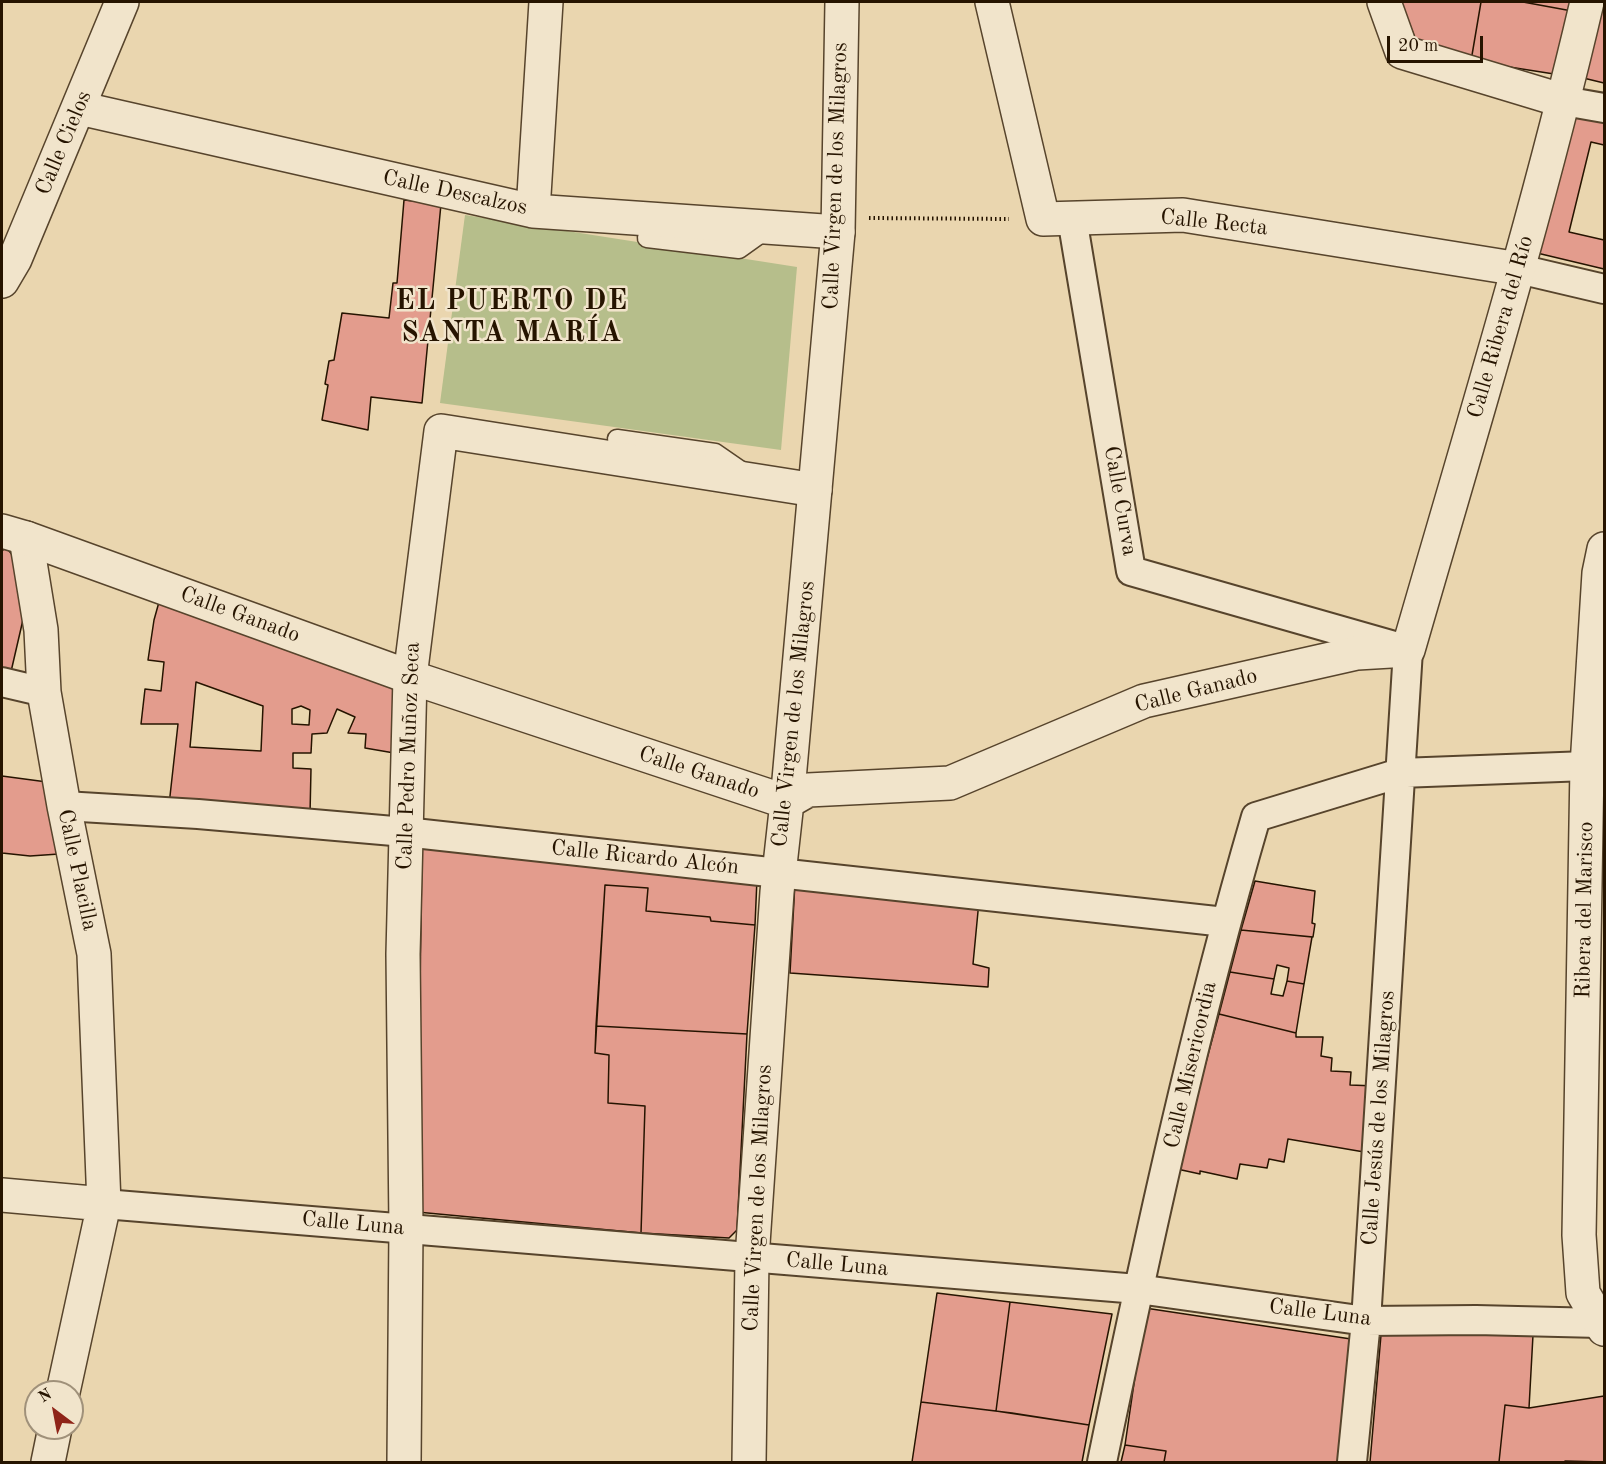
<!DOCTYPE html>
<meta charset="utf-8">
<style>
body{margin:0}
#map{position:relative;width:1606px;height:1464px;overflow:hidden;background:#ead6af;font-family:"Old Standard TT",serif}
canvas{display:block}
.frame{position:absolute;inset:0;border:3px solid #261400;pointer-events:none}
.north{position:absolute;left:24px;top:1380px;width:60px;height:60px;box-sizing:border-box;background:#f1e4cb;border:2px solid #a0917a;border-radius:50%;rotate:328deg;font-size:16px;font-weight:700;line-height:24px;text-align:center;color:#261400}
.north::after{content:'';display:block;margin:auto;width:21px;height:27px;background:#8f2418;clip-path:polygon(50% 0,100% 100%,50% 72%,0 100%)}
.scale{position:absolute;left:1387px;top:36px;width:96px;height:27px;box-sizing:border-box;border:3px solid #261400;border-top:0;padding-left:8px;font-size:18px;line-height:21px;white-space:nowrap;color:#261400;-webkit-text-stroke:4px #f1e4cb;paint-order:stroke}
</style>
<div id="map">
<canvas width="1606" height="1464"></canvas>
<div class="frame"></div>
<div class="north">N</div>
<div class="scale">20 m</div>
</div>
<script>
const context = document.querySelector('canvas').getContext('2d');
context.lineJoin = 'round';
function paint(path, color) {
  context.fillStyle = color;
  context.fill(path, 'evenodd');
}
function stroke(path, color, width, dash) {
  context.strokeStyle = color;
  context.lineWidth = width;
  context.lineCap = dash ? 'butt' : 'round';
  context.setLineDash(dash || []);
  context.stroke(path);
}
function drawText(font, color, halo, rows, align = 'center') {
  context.font = font + ' "Old Standard TT",serif';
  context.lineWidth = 5;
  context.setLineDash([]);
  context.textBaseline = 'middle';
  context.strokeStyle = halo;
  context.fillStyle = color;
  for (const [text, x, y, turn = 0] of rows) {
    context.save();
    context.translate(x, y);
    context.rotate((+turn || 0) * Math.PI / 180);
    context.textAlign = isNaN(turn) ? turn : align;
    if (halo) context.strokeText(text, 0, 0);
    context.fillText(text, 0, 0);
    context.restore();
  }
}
const green = new Path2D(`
 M465 215 797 267 781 450 440 403Z`);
const building = new Path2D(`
 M1401 2H1481L1471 61 1418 46Z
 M1481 2H1523L1572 11 1554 74 1471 61Z
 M1523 2H1573L1572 11Z
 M1594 2H1604V83L1575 76Z
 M1570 113 1604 120V145L1591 142 1569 232 1604 240V269L1537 253Z
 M404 200 441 204 422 403 371 397 368 430 322 420 328 385 325 384 329 361 334 360 342 313 389 318 393 283H397Z
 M6 547 21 566 15 571 22 594 25 611 10 676 2 674V551Z
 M159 602 402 690 400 754 365 748 366 734 348 733 355 717 337 709 327 733 312 734 311 753H293V768L311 769 310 814 169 805 178 724H141L145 689 161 691 164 662 148 660 154 620ZM196 682 263 706 261 751 190 747ZM301 706 310 710 309 725 292 724V709Z
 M2 776 47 782 59 854 30 856 2 853Z
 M422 843 757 879 755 925 711 921 710 917 646 911 648 888 605 885 595 1053 609 1055 608 1103 645 1106 641 1233 417 1212Z
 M1255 881 1315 891 1312 923 1315 924 1313 937 1241 930Z
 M795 882 979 901 973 964 989 968 988 987 790 973Z
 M605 885 648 888 646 911 710 917 711 921 755 925 747 1034 596 1026Z
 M1241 930 1312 937 1304 984 1287 981 1289 968 1277 965 1274 979 1230 972Z
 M1230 972 1274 979 1271 994 1283 996 1287 981 1304 984 1296 1033 1219 1014Z
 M1219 1014 1296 1033V1037H1323L1321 1056 1332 1058 1331 1071 1351 1072 1350 1085 1376 1086 1370 1153 1288 1139 1284 1162 1269 1159 1267 1168 1240 1164 1237 1179 1200 1171V1174L1177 1169Z
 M596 1026 747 1034 737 1230 729 1238 641 1233 645 1106 608 1103 609 1055 595 1053Z
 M937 1293 1010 1302 996 1411 921 1402Z
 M1010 1302 1112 1314 1089 1425 996 1411Z
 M1145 1308 1351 1339 1339 1462H1164L1166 1451 1125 1445Z
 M1381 1335H1533L1529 1408 1505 1405 1499 1462H1370Z
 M1604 1396V1462L1565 1461V1462H1499L1505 1405 1529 1408Z
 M921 1402 1012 1413 1089 1425 1082 1462H912Z
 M1125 1445 1166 1451 1164 1462H1121Z`);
const path = new Path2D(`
 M869 218 1009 219`);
const service = new Path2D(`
 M647 238 739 249 767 229
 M617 439 715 453 744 473`);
const pedestrian = new Path2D(`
 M1564 101 1604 108
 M1072 218 1131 571 1408 650 1366 1321 1352 1462
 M1519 269 1604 289
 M2 682 44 692
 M64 806 198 814 405 832 1225 922
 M104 1204 1138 1289 1366 1321 1476 1320 1600 1323
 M1102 1462C1147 1246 1194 1029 1256 817L1400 773 1587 766`);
const minor = new Path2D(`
 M992 2 1043 219 1183 215 1519 269
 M1384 2 1402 52 1564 101
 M79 108 533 211 838 232
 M533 211 546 2
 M26 538 41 630 44 692 64 806 94 954 104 1204 63 1392
 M2 1195 104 1204
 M48 1462 55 1428
 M404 1462 406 1228 403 954 410 677 441 431 815 490`);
const tertiary = new Path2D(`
 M2 281 15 259 122 2
 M2 531 26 538 410 677 787 802 808 790 950 783 1144 701 1357 653 1408 650C1470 435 1536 220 1587 2
 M1604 549 1599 573 1587 766 1579 1235 1583 1293 1604 1329
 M749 1462 752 1258 777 892 787 802 838 232 842 2`);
const streetNames = [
 ["Calle Cielos",64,143,-67],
 ["Calle Virgen de los Milagros",836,176,-88],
 ["Calle Descalzos",455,193,12],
 ["Calle Recta",1214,223,6],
 ["Calle Ribera del Río",1501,327,-74],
 ["Calle Curva",1120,501,80],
 ["Calle Ganado",240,615,20],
 ["Calle Ganado",1196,691,-14],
 ["Calle Virgen de los Milagros",794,714,-84],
 ["Calle Pedro Muñoz Seca",409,756,-88],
 ["Calle Ganado",699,773,18],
 ["Calle Ricardo Alcón",645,858,6],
 ["Calle Placilla",77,870,78],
 ["Ribera del Marisco",1585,910,-89],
 ["Calle Misericordia",1191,1065,-77],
 ["Calle Jesús de los Milagros",1379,1118,-86],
 ["Calle Virgen de los Milagros",758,1198,-87],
 ["Calle Luna",353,1224,5],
 ["Calle Luna",837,1265,5],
 ["Calle Luna",1320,1313,7]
];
const districtNames = [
 ["EL PUERTO DE",512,302],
 ["SANTA MARÍA",512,334]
];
paint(green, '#b6be8b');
paint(building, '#e39c8d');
stroke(building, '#261400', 1.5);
stroke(service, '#57442c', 21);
stroke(pedestrian, '#57442c', 32);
stroke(minor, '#57442c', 36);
stroke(tertiary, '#57442c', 36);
stroke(path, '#261400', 4, [1.5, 3]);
stroke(service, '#f1e4cb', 18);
stroke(pedestrian, '#f1e4cb', 28);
stroke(minor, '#f1e4cb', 33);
stroke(tertiary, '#f1e4cb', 33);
drawText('22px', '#261400', '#f1e4cb', streetNames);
context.letterSpacing = '1.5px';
drawText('bold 28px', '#261400', '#f1e4cb', districtNames);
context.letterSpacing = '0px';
</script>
